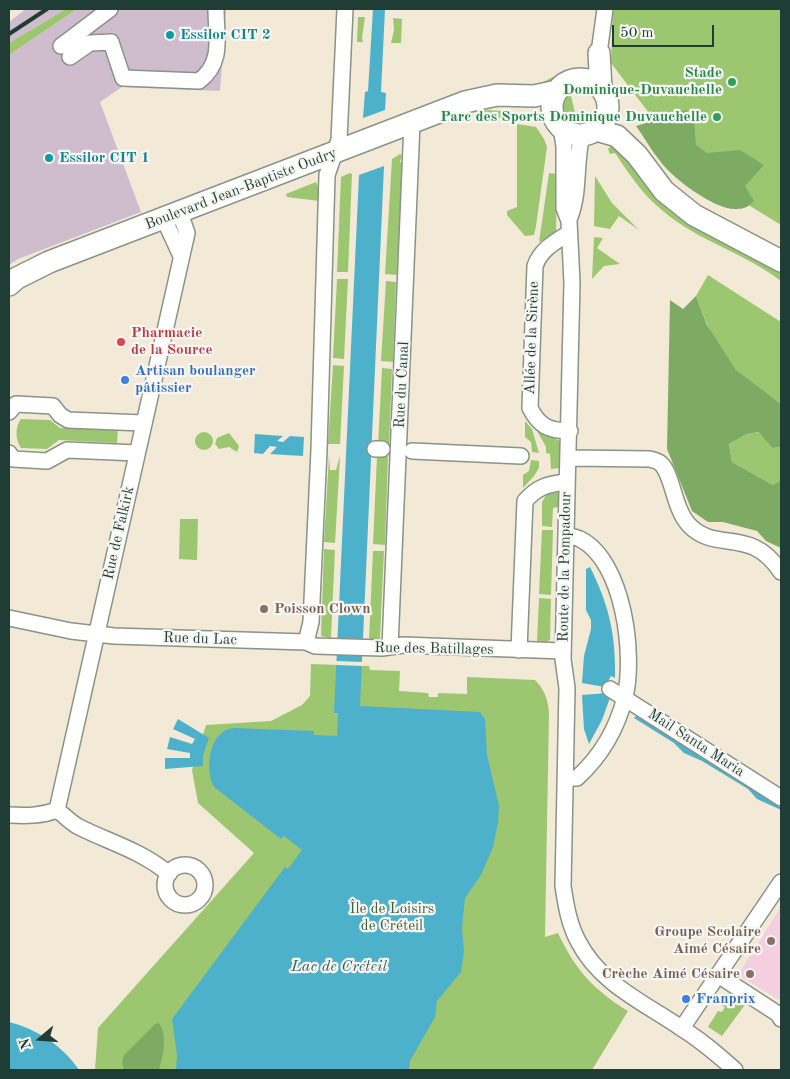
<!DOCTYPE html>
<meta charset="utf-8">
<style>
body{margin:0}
#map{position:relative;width:790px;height:1079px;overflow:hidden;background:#f2ead7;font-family:"Old Standard TT",serif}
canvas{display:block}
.frame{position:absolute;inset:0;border:10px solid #1f3d34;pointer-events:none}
.north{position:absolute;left:15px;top:1014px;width:50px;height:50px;-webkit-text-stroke:4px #f6f6f2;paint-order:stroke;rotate:252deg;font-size:14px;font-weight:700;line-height:20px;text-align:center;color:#1f3d34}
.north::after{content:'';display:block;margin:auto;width:18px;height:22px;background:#1f3d34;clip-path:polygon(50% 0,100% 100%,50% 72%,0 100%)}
.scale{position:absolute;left:612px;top:25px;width:102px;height:22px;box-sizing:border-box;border:2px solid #1f3d34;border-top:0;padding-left:6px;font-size:15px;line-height:18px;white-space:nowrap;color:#1f3d34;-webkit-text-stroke:4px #f6f6f2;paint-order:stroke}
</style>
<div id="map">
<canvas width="790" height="1079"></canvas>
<div class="frame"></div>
<div class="north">N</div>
<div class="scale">50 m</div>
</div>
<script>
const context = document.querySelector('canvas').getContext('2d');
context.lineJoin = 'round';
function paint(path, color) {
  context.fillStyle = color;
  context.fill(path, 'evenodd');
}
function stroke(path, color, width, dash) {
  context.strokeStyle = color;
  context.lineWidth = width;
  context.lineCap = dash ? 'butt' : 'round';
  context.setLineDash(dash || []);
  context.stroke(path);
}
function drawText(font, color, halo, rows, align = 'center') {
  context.font = font + ' "Old Standard TT",serif';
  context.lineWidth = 4.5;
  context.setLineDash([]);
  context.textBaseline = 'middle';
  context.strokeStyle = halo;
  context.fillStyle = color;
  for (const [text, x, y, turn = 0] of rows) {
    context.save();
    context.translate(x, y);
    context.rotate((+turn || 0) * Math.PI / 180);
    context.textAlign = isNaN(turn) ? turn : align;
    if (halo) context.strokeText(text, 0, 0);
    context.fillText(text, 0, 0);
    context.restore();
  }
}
const built = new Path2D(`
 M781 907V1001L738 975Z`);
const industrial = new Path2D(`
 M26 9H66L9 43V22Z
 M77 9H226L220 91 122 87 100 102 141 212 18 259 9 265V55Z`);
const green = new Path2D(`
 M66 9H77L9 55V43Z
 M613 9H781V225L693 171 611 63Z
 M358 17H365L362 38 363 42H357Z
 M393 18 402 19 401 43H391L394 30Z
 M568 69 569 73 553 83 530 89Z
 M570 92 578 125 566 119C561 109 560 100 570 92Z
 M488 110 514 112 513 119 482 117 479 111Z
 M517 124 536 127 544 139 547 147 536 226 534 235 525 236 507 215V211L517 207Z
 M616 141 623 149 781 269V281C745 253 698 241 663 211 643 195 629 174 615 153L610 154 608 149Z
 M400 154 402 156 400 162 402 163 397 275 385 274 392 159Z
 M350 173 352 174 348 272H337L341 177Z
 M549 173 557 174 556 234 539 242Z
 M595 176 612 203 639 230 619 216 610 229 594 226Z
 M316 182 320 191 319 201 287 197 286 194Z
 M594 237 603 238 597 248 620 264 604 266 592 279Z
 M708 275 781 322V404C767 393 750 383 737 371 717 353 706 321 696 296Z
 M337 279H348L344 359 333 358Z
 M386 281 396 282 393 362 381 361Z
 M333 365 344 366 340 444H328Z
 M382 368 392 369 389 446 378 445Z
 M21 419 50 420 60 428 118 430 117 443 59 440 47 449 21 448C15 440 15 426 21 419Z
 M525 421 532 429 539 453 532 452 531 442 525 437Z
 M536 429 560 441 559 468 551 469 550 454 546 453V447Z
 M760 432 772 448 781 447V480L773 485 732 462 729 444 747 434Z
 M195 441a9 9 0 1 1 18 0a9 9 0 1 1-18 0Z
 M229 433 239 446 237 452 229 447 219 449 215 444 217 438Z
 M329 456 330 470H336L340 456 335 543 324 542Z
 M377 456H388L385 545 373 544Z
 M531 460 539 461V468L534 476 523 488V475L529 471Z
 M549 490H559L558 507 553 508 552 527 542 526V502Z
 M180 519H198L197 560 179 559Z
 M542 530H553L551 595 539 594Z
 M324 549 335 550 331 638 321 636Z
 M373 551H384L380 638 378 641 369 640Z
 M539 598 551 599 550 640 542 644 537 641Z
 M311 664 369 666 370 670 400 671 399 691 428 693 429 697H438V693L467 694V677L535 680C545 690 548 700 549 713L545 937 558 933C576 971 593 989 628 1011L592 1070H95L98 1028 254 853 198 803 192 770 206 725 271 721 302 705 310 696Z
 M728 993 747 1002 722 1036 708 1027 718 1011 722 1012 725 1007 721 1005Z`);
const forest = new Path2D(`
 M687 110 694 119 696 145 707 153 740 150 764 165 745 186 754 201C749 206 745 209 737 209 716 211 672 178 660 161 651 150 644 137 636 126Z
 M696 296 707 325 736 370 781 404V447L772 448 759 432 747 434 729 444 732 462 773 485 781 480V548L766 541 757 531 723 522H708L692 511 667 449 670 300 683 309Z
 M159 1023C168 1037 163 1055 159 1070H124L122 1062 124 1055 155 1024Z`);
const water = new Path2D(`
 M373 9H385L381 92 386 93 385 110 363 118 365 92 368 91Z
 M384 166 360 706 480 712 485 719 487 755 499 806 498 823 493 847 481 875 465 898 462 928 464 951 461 972 437 1001 435 1017 410 1061 409 1070H176L177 1055 172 1019 285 867 288 869 302 850 284 836 281 839 214 787C204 768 209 730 234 728L314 731V735L337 736 338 713H334L359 175Z
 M255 434 283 436 277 441 283 442 290 436 304 437 303 456 270 454 277 447 270 446 263 454 254 453Z
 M590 567C609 605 616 635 615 678L611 676 605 687 582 683 584 656 591 629V620L586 610V569Z
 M607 693 611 695 602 720 589 744 584 729 582 695Z
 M636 716 699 752 704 758 781 806V810L757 799 748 789 702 761 684 753 674 743 634 718Z
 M178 719 209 738 203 755V766L165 769V758H190V753L167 749 170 737 192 744 195 739 173 729Z
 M9 1022C37 1029 63 1046 79 1070H9Z`);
const pier = new Path2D(`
 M336 661 363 662V666L336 665Z`);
const street = new Path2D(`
 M61 46 110 9
 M599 53 605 9
 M70 57 90 43 111 42 123 78 199 81C224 62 216 37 216 9
 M561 127 564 146V208L569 221 572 283 563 659 567 688 563 886C566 906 569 924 578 941 600 984 643 1002 681 1028 701 1040 718 1055 735 1070
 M570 217C580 191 575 162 582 135
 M164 219 181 256
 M569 233C555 242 541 249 535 266L530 408C539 426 549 431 570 431
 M9 412 16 404 53 406 60 415 68 420 143 423
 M375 449H382
 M412 451 521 456
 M9 453 13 459 47 461 67 450 137 453
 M569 458 650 459C653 460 658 461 660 463 673 473 673 508 689 525 717 554 750 525 781 572
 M566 535C570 536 576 537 580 539 624 561 635 655 625 697 617 729 600 757 577 778H566
 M9 618 71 631 114 636 306 642 315 646 382 648 403 645 563 651
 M306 642 311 622 319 450 327 175 339 140 345 9
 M390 647 412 123
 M519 650 525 501C537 487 548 484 566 482
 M610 689 781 798
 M57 810 187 233 180 213
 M57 810C64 815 71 823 79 827 109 842 142 851 169 874
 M9 815C26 816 41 816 57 810
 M165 885a20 20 0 1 1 40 0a20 20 0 1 1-40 0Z
 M718 975 778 1014 781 1019
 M682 1028 781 882`);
const secondary = new Path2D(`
 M599 53 601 88
 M552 107a28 28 0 1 1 56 0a28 28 0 1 1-56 0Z
 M596 130 617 136 637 155 664 191 694 215 781 261
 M9 285 17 278 49 262 465 102 497 95 534 96 557 91`);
const rail = new Path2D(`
 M9 34 47 9`);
const markers = [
 [170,35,5,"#0f9aa8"],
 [732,82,5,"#2e9e5b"],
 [717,117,5,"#2e9e5b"],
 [49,158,5,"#0f9aa8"],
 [121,342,5,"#e0444e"],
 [125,380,5,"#3f7fe0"],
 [264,609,5,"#8d6e63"],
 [771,941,5,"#8d6e63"],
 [750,974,5,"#8d6e63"],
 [686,999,5,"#3f7fe0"]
];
const cultureNames = [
 ["Essilor CIT 2",180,35],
 ["Essilor CIT 1",59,158]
];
const leisureNames = [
 ["Stade",722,73],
 ["Dominique-Duvauchelle",722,90],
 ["Parc des Sports Dominique Duvauchelle",707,117]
];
const streetNames = [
 ["Boulevard Jean-Baptiste Oudry",241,189,-21],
 ["Allée de la Sirène",532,338,-88],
 ["Rue du Canal",402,385,-87],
 ["Rue de Falkirk",119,533,-77],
 ["Route de la Pompadour",565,567,-89],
 ["Rue du Lac",200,639,2],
 ["Rue des Batillages",434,649,1],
 ["Mail Santa Maria",696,743,33]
];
const healthNames = [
 ["Pharmacie",131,333],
 ["de la Source",131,350]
];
const shopNames = [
 ["Artisan boulanger",135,371],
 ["pâtissier",135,388],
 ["Franprix",696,999]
];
const educationNames = [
 ["Poisson Clown",274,609,"left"],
 ["Groupe Scolaire",761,932],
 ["Aimé Césaire",761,949],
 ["Crèche Aimé Césaire",740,974]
];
const parkNames = [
 ["Île de Loisirs",392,909],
 ["de Créteil",392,926]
];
const waterNames = [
 ["Lac de Créteil",339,967]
];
paint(built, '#f3cfdf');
paint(industrial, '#cfbdce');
paint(green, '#9dc671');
paint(forest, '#7eab63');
paint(water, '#4db1cc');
paint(pier, '#f2ead7');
stroke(street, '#889486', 18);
stroke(secondary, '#889486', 24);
stroke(street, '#fff', 15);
stroke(secondary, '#fff', 21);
stroke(rail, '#1f3d34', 4);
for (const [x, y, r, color] of markers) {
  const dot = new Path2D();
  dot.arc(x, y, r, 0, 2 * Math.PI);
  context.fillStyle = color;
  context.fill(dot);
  stroke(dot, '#f6f6f2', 2);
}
drawText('bold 15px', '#0d838f', '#f6f6f2', cultureNames, 'left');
drawText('bold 15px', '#27864d', '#f6f6f2', leisureNames, 'right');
drawText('15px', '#1f3d34', '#f6f6f2', streetNames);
drawText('bold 15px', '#be3a42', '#f6f6f2', healthNames, 'left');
drawText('bold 15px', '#366cbe', '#f6f6f2', shopNames, 'left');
drawText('bold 15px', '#785e54', '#f6f6f2', educationNames, 'right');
drawText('15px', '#3e5f43', '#f6f6f2', parkNames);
drawText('italic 16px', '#2d6062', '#f6f6f2', waterNames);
</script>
